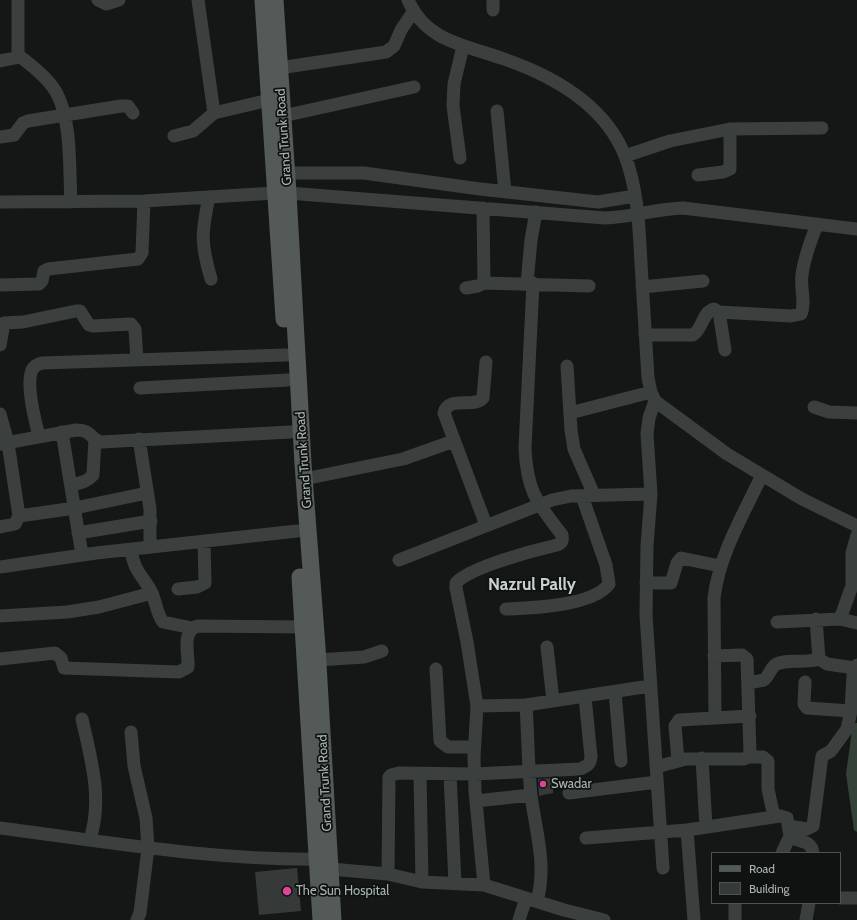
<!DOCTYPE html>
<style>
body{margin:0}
#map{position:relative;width:857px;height:920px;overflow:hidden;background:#151716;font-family:Cabin,sans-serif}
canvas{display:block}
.legend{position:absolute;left:711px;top:852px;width:130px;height:52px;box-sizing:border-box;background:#101211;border:1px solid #4d5350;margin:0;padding:5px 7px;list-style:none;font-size:12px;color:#a8b5af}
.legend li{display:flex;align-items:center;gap:8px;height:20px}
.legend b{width:20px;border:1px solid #4d5350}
</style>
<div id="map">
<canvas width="857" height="920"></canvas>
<ul class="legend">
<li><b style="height:5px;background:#535a57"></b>Road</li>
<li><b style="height:11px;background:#353937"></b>Building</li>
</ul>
</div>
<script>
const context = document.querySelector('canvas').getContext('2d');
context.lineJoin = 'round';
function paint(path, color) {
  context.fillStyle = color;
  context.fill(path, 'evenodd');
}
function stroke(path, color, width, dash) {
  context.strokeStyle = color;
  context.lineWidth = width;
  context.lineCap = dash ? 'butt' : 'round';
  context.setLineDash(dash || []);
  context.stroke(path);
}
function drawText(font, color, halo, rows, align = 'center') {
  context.font = font + ' Cabin,sans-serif';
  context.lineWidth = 3.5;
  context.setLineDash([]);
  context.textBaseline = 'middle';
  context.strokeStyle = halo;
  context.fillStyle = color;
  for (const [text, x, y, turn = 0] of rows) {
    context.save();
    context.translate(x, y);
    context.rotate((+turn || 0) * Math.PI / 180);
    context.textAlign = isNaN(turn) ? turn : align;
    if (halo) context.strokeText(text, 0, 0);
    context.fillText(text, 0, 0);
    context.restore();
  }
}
const water = new Path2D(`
 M853 723H857V832L854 830 846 774Z`);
const building = new Path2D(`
 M551 778 554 779 553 793 539 796 538 779Z
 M297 868 301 911 259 915 255 872Z`);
const minor = new Path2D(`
 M98 0 106 4 119 0
 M198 0 214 113
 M408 0C426 42 466 45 504 59 553 76 605 105 625 156 638 190 639 227 641 263 643 301 646 340 648 378L651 392 655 401 727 454 802 499 857 526
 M493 0V10
 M18 55C32 66 47 77 56 92 72 120 69 169 71 202
 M0 61 15 58 18 55V0
 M279 68 386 52 394 46 401 30 413 12
 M497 111 505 192
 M283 116 414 87
 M174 136 193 131 214 113 269 100
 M0 137 14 135 23 123 28 121 121 106H128L133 113
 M625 156 670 141 730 129 822 128
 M460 158 453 106 454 84 463 46
 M287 173H364L480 189 598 202 635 196
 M698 175 723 172 730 169V129
 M288 193 605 218C631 217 656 209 683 208L857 229
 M209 197C201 234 201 244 211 279
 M0 202 144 201 275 193
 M484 283 589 286
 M527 283 531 240 536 212
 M0 285 39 284 42 281 44 271 48 269 138 259 142 253 144 201
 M642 287 703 281
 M466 288 478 286 484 283 483 208
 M719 312 791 316 801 314C806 303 800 287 802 275 804 257 811 241 817 224
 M0 325 4 323 23 322 76 311H80L89 325 93 326 131 324 135 329 137 360
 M645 335H693C703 329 702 312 714 309L719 312 725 350
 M0 345 4 323
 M567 366 571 430 574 449 594 495
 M140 388 288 380
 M655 401 649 418 647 434 651 494 647 546 646 615 663 868
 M814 407 829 412 857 413
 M570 413 651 392
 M0 414 8 443 19 516 15 524 0 527
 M62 432 82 555
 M39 436C35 421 26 384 32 370 34 366 38 364 42 363L286 355
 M139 439 150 509V547
 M0 444 76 430C93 430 90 440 101 442L291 432
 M304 479 403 459 454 441
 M71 485C80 483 87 482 93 475L95 439
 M19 516 75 508 147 493
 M486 525 444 413C448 395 474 409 483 398L486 362
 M78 533 151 521
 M132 549C131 568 144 577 152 593 156 603 157 614 163 622L192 628
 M399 560 552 500 571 496 651 494
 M0 567 96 553 297 531
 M646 583H671L677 563 681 558 720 566
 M178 589 197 587 205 583 204 542
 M506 609C532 608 593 606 609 584L606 565 582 496
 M0 616 67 612 99 607 152 593
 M816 619 819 659 827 664 855 668
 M840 619 852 586V553L857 535
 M777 622 840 619 857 623
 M547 647 553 701
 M0 659 55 653 61 658 64 668 179 672 188 667C189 653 181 633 197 626L304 627
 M318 660 364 657 382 651
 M436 669 440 741 448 747H474
 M805 682 804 704 807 708 851 711
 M748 683 764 680C769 676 770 669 775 665 785 658 806 664 819 659
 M615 692 621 761
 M526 705C528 735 528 766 531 796 536 832 547 865 537 901
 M477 706 526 705 650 686
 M715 718 714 598C719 555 743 515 762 475
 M82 719C91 759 103 799 90 839
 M131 732 134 766 146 818 148 848 140 913 137 920
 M748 757H763L768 761V789L774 817
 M702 758 706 827
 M678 760 675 726 679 720 750 716
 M656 767 686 759H744L748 757 750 753 747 659 742 655 714 656
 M420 774 422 882
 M450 774 455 883
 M569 793 657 782
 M476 801 531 795
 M788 826 807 829 813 826 822 756 831 751 847 729 851 711 853 675 857 665
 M0 828C108 842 216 861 325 859
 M687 830 694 920
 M586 838 687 830 780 816 787 818 790 836C799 843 811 839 813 853
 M782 853 790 836
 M330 869 388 874 422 882 484 885 564 910 604 920
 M388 874 389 777 391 775 399 773 474 774 580 769C587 766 590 765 591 757L585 697
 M484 885 475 791 474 757 477 706 467 642 456 588V583C470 567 535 550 557 545 562 543 563 541 562 535 537 502 527 492 525 448L533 283
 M840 898H857
 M519 920 526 898
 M735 920V903
 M806 920 809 903`);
const major = new Path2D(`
 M263 0 284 319
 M275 0 288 193 303 464 317 647 333 920
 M300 577 321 920`);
const markers = [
 [543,784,4,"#df4498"],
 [287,891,5,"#df4498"]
];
const streetNames = [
 ["Grand Trunk Road",284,137,-94],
 ["Grand Trunk Road",304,460,-94],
 ["Grand Trunk Road",325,783,-93]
];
const poiNames = [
 ["Swadar",551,784],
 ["The Sun Hospital",296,891]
];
const districtNames = [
 ["Nazrul Pally",532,585]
];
paint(water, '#344238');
paint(building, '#353937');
stroke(minor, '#3b403f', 13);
stroke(major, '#535a57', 17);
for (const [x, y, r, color] of markers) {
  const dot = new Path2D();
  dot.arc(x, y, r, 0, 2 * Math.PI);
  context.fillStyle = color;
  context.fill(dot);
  stroke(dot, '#101211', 1.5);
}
drawText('13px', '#a8b5af', '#101211', streetNames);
drawText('13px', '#a8b5af', '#101211', poiNames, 'left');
drawText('bold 17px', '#c9d2ce', '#101211', districtNames);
</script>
